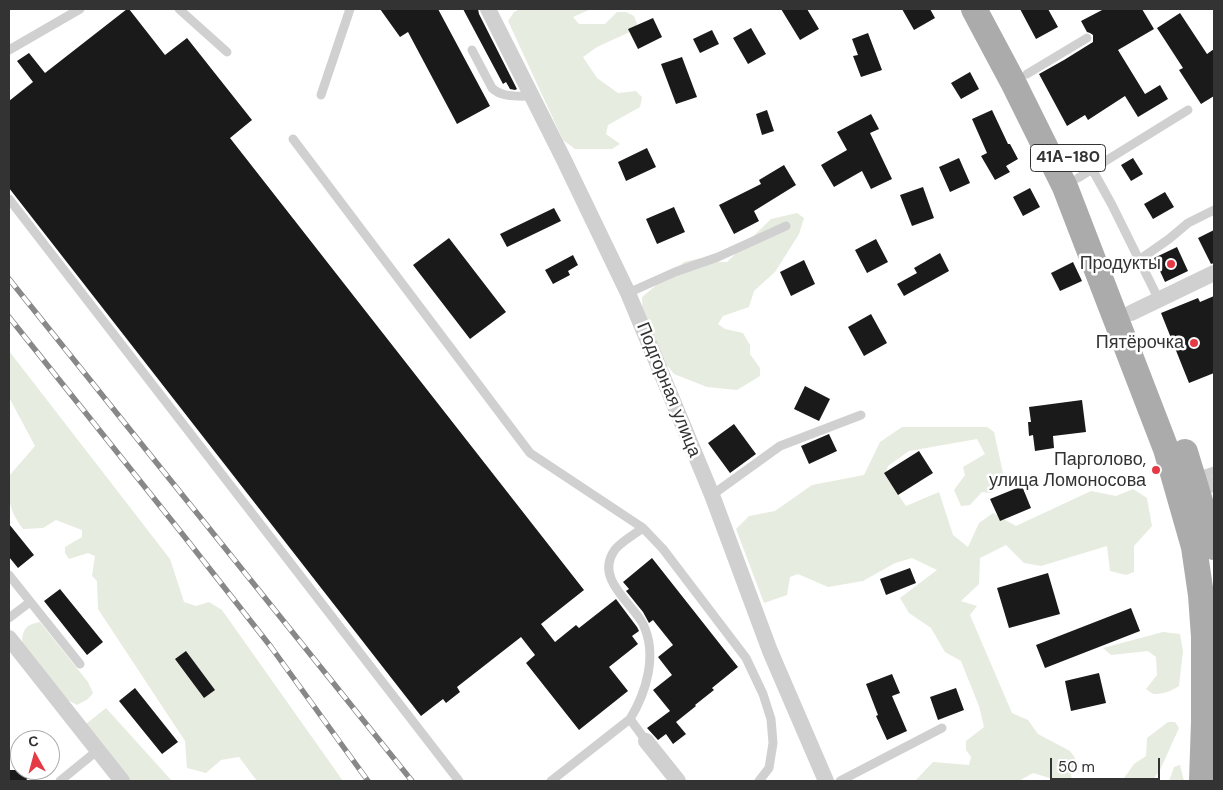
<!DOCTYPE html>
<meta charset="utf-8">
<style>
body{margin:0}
#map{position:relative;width:1223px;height:790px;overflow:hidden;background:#fff;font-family:"DM Sans",sans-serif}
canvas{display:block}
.frame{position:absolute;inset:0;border:10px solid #333;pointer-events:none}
.north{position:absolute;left:10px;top:730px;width:50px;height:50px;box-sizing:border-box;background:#fff;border:1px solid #adadad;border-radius:50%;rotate:353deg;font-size:14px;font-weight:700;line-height:20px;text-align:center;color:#333}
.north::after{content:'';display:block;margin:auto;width:18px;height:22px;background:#e63946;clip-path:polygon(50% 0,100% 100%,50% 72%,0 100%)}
.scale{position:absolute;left:1050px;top:758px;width:110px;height:22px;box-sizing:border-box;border:2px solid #333;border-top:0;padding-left:6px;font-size:15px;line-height:18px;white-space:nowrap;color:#333;-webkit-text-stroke:4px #fff;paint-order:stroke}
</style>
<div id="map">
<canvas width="1223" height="790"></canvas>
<div class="frame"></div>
<div class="north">С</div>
<div class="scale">50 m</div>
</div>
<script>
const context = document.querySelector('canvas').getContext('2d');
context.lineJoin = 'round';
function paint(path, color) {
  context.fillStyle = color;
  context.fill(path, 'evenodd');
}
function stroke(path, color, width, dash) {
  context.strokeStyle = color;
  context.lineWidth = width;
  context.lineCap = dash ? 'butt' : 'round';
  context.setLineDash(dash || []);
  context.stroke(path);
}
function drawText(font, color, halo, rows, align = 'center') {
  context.font = font + ' "DM Sans",sans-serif';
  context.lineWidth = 5;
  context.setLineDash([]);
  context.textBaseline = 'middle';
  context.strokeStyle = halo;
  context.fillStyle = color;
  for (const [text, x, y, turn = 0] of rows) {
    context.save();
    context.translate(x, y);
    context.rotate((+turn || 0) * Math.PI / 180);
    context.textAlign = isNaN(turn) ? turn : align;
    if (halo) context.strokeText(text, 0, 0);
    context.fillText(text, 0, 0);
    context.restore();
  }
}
const green = new Path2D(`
 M520 9H591L573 17 579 24H605L617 12H626L634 16 637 24 632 31 597 47 583 57 597 78 618 93 636 91 642 97 640 107 608 125 606 134 620 144 612 149H575L563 140 508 21 514 12Z
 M797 213 804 218 799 234 775 272 754 291 749 307 723 316 718 324 725 329 743 333 750 345V354L760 368V376L737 390 707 387 674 374 661 358 643 319 642 297 684 262 701 258 708 262H727L771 219Z
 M9 351 170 559 184 602 196 606 209 602 222 610 343 781H257L239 757 221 760 206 773 187 768 185 741 98 609 97 581 92 576 95 556 88 553 69 559 65 553V547L82 537V530L56 520 43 528 23 529C8 508 9 501 9 476L35 446 11 401 9 398Z
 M902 427H987L994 432 1005 482 991 493 982 492 970 505 961 506 954 490 965 475 963 467 985 454 977 439 909 451 888 466 885 475 906 506 939 492 953 535 968 547 979 523 993 513 1016 526 1091 491 1116 496 1133 489 1147 498 1152 526 1134 546V572L1126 575 1110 571 1107 546 1041 566 1024 563 1006 545 980 558 979 584 961 601 977 606 970 615 1012 713 1028 720 1038 734 1070 751 1075 758 1071 776 1073 781H1057L1056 780 1033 773 1019 781H915L933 762 969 765 971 757 966 750V741L984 727 979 706 961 661 945 652 931 628 909 613 900 598 937 570 912 558 895 563 863 581 828 587 798 574 790 577 787 595 764 603 736 529 749 516 775 511 812 485 864 475 880 442Z
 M40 622 88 682 93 693 88 699 77 705 64 698 22 643C23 629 25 625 40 622Z
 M1163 632 1180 634 1183 651 1179 686C1170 692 1163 694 1153 694L1146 689 1157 675 1156 657 1148 651 1111 655 1103 648Z
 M106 708 172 781H130L86 724Z
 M1168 722H1175L1179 728 1160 770 1152 781H1122L1134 764 1146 756 1147 738Z
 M1180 765 1184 781H1169L1174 767Z`);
const building = new Path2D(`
 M127 9H129L165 55 187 38 252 120 230 138 584 590 541 624 555 642 576 625 579 628 616 599 637 627 639 631 632 636 638 644 609 667 628 691 579 730 526 663 535 655 521 637 457 687 460 692 446 703 443 699 421 716 9 188V101L33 82 17 61 29 53 45 73Z
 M380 9H438L490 106 457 124 408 32 400 37Z
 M463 9H478L479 14 517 89 515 90 510 89 506 82 503 84Z
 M781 9H807L819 29 800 40Z
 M902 9H930L935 18 914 30Z
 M1020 9H1048L1058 27 1036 39Z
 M1104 9H1142L1154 29 1118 50 1145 94 1160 85 1168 99 1138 117 1125 96 1088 120 1085 115 1067 126 1039 74 1064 60 1093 42V35L1090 33 1087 32 1081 21Z
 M1180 13 1207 54 1214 49V96L1201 104 1179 70 1183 68 1157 28Z
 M653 18 662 37 638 49 628 29Z
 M751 28 766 54 748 64 733 38Z
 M712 30 719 44 700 53 693 39Z
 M868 33 882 70 861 77 853 56 858 55 852 39Z
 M682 57 697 97 676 104 661 64Z
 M970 72 979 89 961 99 951 83Z
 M767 110 774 131 762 135 756 114Z
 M992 110 1008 144H1010L1018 159 1006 166 1010 172 995 180 981 156 987 153 972 119Z
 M871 114 879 129 870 133 892 179 871 189 862 171 834 187 821 165 847 150 837 132Z
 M647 148 656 167 626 181 618 162Z
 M959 158 970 183 950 192 939 167Z
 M1133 158 1143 174 1131 181 1121 165Z
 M784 165 796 185 754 211 759 221 734 234 719 205 761 184 759 180Z
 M923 187 934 218 912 226 900 195Z
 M1030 188 1040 207 1023 216 1013 197Z
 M1165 192 1174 207 1153 219 1144 204Z
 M674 207 685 232 657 244 646 219Z
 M554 208 561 221 507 247 500 234Z
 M1214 230V263L1211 264 1198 238Z
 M449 238 506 312 470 339 413 265Z
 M876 239 888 262 867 273 855 250Z
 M1177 247 1188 271 1165 282 1154 258Z
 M940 253 949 271 904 296 897 284 917 273 914 268Z
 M573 255 578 265 568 271 570 275 553 284 545 270Z
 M804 260 815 284 791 296 780 272Z
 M1073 262 1082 281 1060 291 1051 273Z
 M1214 296V373L1189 383 1161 313 1198 298 1200 302Z
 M871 314 887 343 864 356 848 327Z
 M805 386 830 399 819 421 794 409Z
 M1082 400 1086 432 1053 436 1054 448 1035 451 1033 435 1029 436 1028 422H1031L1029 407Z
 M734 424 756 454 730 473 708 443Z
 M829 434 837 451 809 464 801 446Z
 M919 451 933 473 898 495 884 473Z
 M1022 486 1031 508 1000 521 990 499Z
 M9 524 34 555 18 568 9 557Z
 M652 558 738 667 712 688 714 690 695 705 696 706 676 722 686 734 673 744 666 734 658 740 647 728 670 711 653 690 672 675 658 657 673 645 653 620 649 623 643 612 626 591 629 589 623 582Z
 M910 568 916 583 886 595 880 579Z
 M1048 573 1060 614 1009 628 997 588Z
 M60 589 103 642 87 655 44 601Z
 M1131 608 1140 631 1045 668 1036 645Z
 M186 651 215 690 204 698 175 659Z
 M1099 673 1106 703 1071 711 1065 681Z
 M892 674 900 693 892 696 907 731 887 740 876 716 878 715 866 684Z
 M135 688 178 742 162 754 119 701Z
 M956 688 964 710 938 720 930 697Z
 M9 770H38L25 781H9Z`);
const lane = new Path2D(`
 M179 9 227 52
 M9 50 80 9
 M472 50 492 88C502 98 519 96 532 96
 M1027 74 1087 38
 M321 95 350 9
 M293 139 530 453 643 528 663 549 746 658 763 694 771 719 773 743 769 768 759 781
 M1092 169 1112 205 1159 300
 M1078 178 1188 110
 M9 199 459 781
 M1139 260 1169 239 1188 223 1214 210
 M628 293 675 272 718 257 786 226
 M1196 477 1214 471
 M712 495 780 446 861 415
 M643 528C636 533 618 544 614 551 595 579 632 603 643 624 658 655 646 693 630 719L646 741
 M9 575 80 664
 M9 618 30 602
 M60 781 98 750
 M551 781 630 719
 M840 781 942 728`);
const street = new Path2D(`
 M488 9 563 158 628 293 712 495 770 651 826 781
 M1131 313 1214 273
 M1197 488 1214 484
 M9 638 122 781
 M646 741 678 781`);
const primary = new Path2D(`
 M974 9 1013 82 1065 187 1166 449 1194 547 1201 595 1204 637V722L1202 781
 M1185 452 1214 547`);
const rail = new Path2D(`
 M9 279 412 781
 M9 317 180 531 271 647 368 781`);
const markers = [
 [1171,264,5,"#e63946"],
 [1194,343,5,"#e63946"],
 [1156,470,5,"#e63946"]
];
const shields = [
 [1068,158,75]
];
const shieldNames = [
 ["41А-180",1068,158]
];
const poiNames = [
 ["Продукты",1161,264],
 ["Пятёрочка",1184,343],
 ["Парголово,",1146,460],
 ["улица Ломоносова",1146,481]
];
const streetNames = [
 ["Подгорная улица",668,390,68]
];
paint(green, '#e6ecdf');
paint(building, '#1a1a1a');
stroke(lane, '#d0d0d0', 9);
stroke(street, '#d0d0d0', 16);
stroke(primary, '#ababab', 26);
stroke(rail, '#888', 5.5);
stroke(rail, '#fff', 4, [11]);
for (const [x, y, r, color] of markers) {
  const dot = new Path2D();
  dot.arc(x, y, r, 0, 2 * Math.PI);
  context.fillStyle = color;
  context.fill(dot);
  stroke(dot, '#fff', 2);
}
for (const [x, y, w] of shields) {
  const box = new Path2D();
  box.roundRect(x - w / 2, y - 13.5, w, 27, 4);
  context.fillStyle = '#fff';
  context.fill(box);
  stroke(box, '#333', 1);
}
drawText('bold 16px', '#333', null, shieldNames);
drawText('18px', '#333', '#fff', poiNames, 'right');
drawText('18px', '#333', '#fff', streetNames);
</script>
